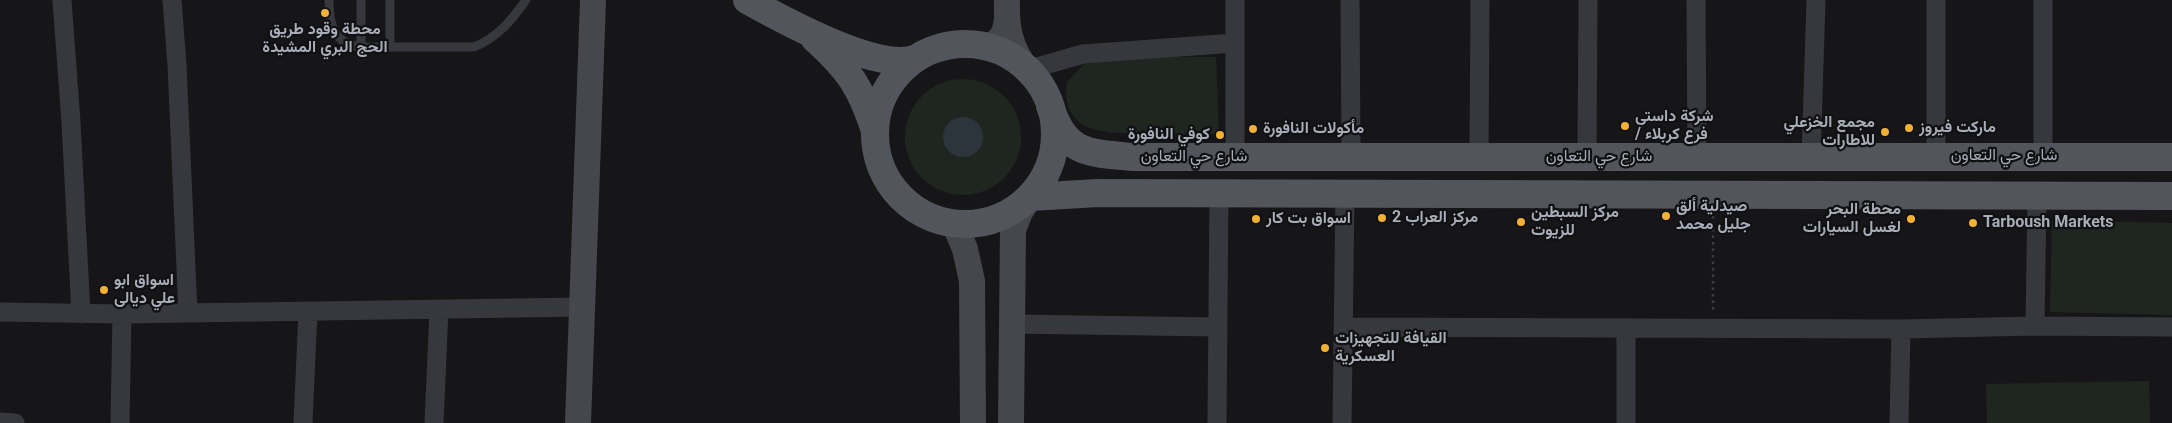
<!DOCTYPE html>
<meta charset="utf-8">
<style>
body{margin:0}
canvas{display:block;background:#161618}
</style>
<canvas width="2172" height="423"></canvas>
<script>
const context = document.querySelector('canvas').getContext('2d');
context.lineJoin = 'round';
function paint(path, color) {
  context.fillStyle = color;
  context.fill(path, 'evenodd');
}
function stroke(path, color, width, dash) {
  context.strokeStyle = color;
  context.lineWidth = width;
  context.lineCap = dash ? 'butt' : 'round';
  context.setLineDash(dash || []);
  context.stroke(path);
}
function drawText(font, color, halo, rows, align = 'center') {
  context.font = font + ' Roboto,Vazirmatn,sans-serif';
  context.lineWidth = 4.5;
  context.setLineDash([]);
  context.textBaseline = 'middle';
  context.strokeStyle = halo;
  context.fillStyle = color;
  for (const [text, x, y, turn = 0] of rows) {
    context.save();
    context.translate(x, y);
    context.rotate((+turn || 0) * Math.PI / 180);
    context.textAlign = isNaN(turn) ? turn : align;
    if (halo) context.strokeText(text, 0, 0);
    context.fillText(text, 0, 0);
    context.restore();
  }
}
const green = new Path2D(`
 M1097 57H1216L1219 134C1197 134 1175 134 1153 133 1116 133 1059 139 1067 82L1084 64Z
 M905 137a58 58 0 1 1 116 0a58 58 0 1 1-116 0Z
 M2052 220 2172 223V315L2050 312Z
 M2149 381 2150 423H1987L1986 384Z`);
const water = new Path2D(`
 M943 137a20 20 0 1 1 40 0a20 20 0 1 1-40 0Z`);
const path = new Path2D(`
 M1713 216V313`);
const lane = new Path2D(`
 M329 0C329 24 333 44 361 47H474C497 38 512 20 526 0
 M361 47V0
 M390 47V0`);
const street = new Path2D(`
 M62 0 71 122 81 314
 M172 0 177 65 188 313
 M1235 0V157
 M1350 0 1351 157
 M1696 0 1697 157
 M1027 70 1083 54 1235 43
 M2043 155V0
 M1479 157 1480 0
 M1587 157 1588 0
 M1811 157 1816 0
 M1936 157V0
 M0 312 122 314 582 307
 M1011 324 1218 327
 M2035 326 2172 327
 M1343 327 1901 329 2035 326 2037 195
 M0 422 15 423
 M120 423 122 314
 M303 423 308 312
 M434 423 439 309
 M1217 423 1219 193
 M1342 423 1345 193
 M1626 423V328
 M1899 423 1901 329`);
const secondary = new Path2D(`
 M1007 0C1006 27 1010 48 1027 70
 M983 47C1000 45 1005 35 1007 19
 M954 223 965 249 972 281 973 423
 M578 423 593 0
 M1011 423 1013 230 1020 212 1030 197`);
const primary = new Path2D(`
 M747 0C783 20 875 71 915 59
 M815 39C849 70 861 87 875 131
 M875 134a90 90 0 1 1 180 0a90 90 0 1 1-180 0Z
 M1050 106C1065 154 1088 153 1133 157H2172
 M1030 197 1098 193 2172 196`);
const markers = [
 [325,13,5,"#f2b134"],
 [1625,126,5,"#f2b134"],
 [1909,128,5,"#f2b134"],
 [1253,129,5,"#f2b134"],
 [1885,132,5,"#f2b134"],
 [1220,135,5,"#f2b134"],
 [1666,216,5,"#f2b134"],
 [1382,218,5,"#f2b134"],
 [1256,219,5,"#f2b134"],
 [1911,219,5,"#f2b134"],
 [1521,222,5,"#f2b134"],
 [1973,223,5,"#f2b134"],
 [104,290,5,"#f2b134"],
 [1325,348,5,"#f2b134"]
];
const poiNames = [
 ["محطة وقود طريق",325,30,"center"],
 ["الحج البري المشيدة",325,48,"center"],
 ["شركة داستي",1635,117],
 ["/ فرع كربلاء",1635,135],
 ["مجمع الخزعلي",1875,123,"right"],
 ["للاطارات",1875,141,"right"],
 ["ماركت فيروز",1919,128],
 ["مأكولات النافورة",1263,129],
 ["كوفي النافورة",1210,135,"right"],
 ["صيدلية ألق",1676,207],
 ["جليل محمد",1676,225],
 ["محطة البحر",1901,210,"right"],
 ["لغسل السيارات",1901,228,"right"],
 ["مركز السبطين",1531,213],
 ["للزيوت",1531,231],
 ["مركز العراب 2",1392,218],
 ["اسواق بت كار",1266,219],
 ["Tarboush Markets",1983,223],
 ["اسواق ابو",114,281],
 ["علي ديالى",114,299],
 ["القيافة للتجهيزات",1335,339],
 ["العسكرية",1335,357]
];
const streetNames = [
 ["شارع حي التعاون",2004,156],
 ["شارع حي التعاون",1194,157],
 ["شارع حي التعاون",1599,157]
];
paint(green, '#1e261f');
paint(water, '#2c353c');
stroke(path, '#3d3f44', 2.5, [2.5, 4]);
stroke(lane, '#37383d', 9);
stroke(street, '#37383d', 19);
stroke(secondary, '#45474d', 26);
stroke(primary, '#53555c', 28);
for (const [x, y, r, color] of markers) {
  const dot = new Path2D();
  dot.arc(x, y, r, 0, 2 * Math.PI);
  context.fillStyle = color;
  context.fill(dot);
  stroke(dot, '#111113', 2);
}
drawText('bold 16px', '#a8adb8', '#111113', poiNames, 'left');
drawText('16px', '#a8adb8', '#111113', streetNames);
</script>
